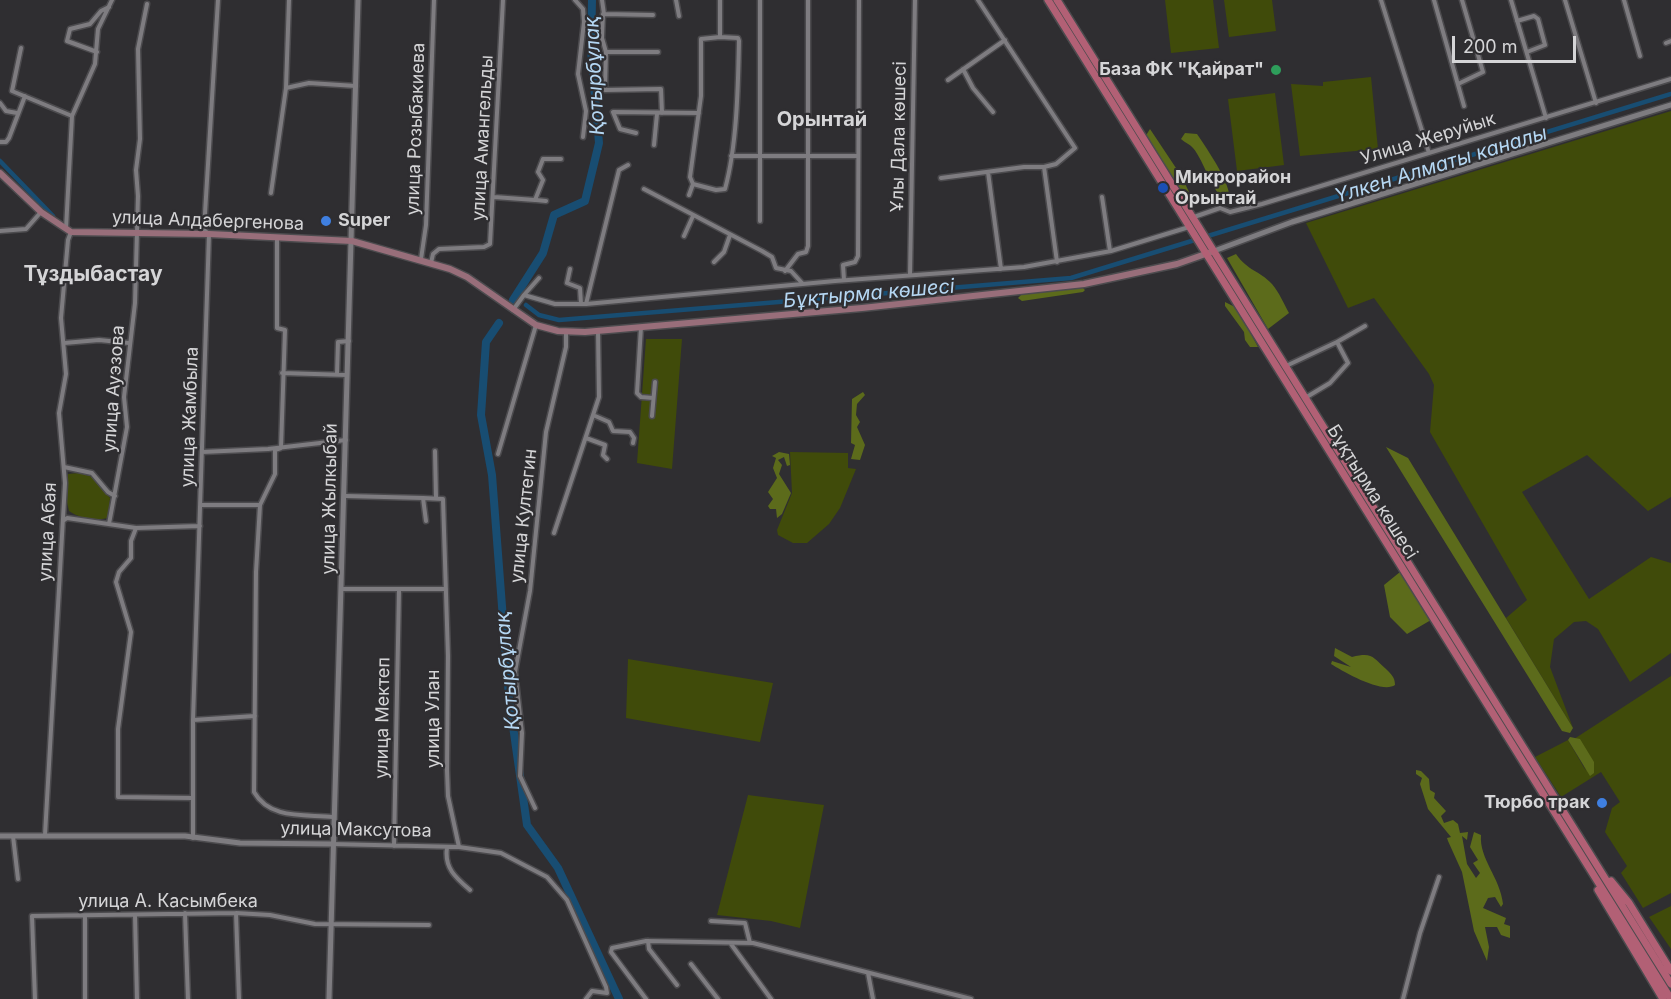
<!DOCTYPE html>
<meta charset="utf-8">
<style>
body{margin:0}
#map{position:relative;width:1671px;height:999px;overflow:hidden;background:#2f2e31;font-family:Inter,sans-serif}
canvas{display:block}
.scale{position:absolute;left:1452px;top:36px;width:124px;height:27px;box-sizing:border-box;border:3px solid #d5d5d7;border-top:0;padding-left:8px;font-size:18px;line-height:21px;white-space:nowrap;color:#d5d5d7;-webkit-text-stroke:4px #2f2e31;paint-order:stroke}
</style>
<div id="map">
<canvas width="1671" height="999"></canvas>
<div class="scale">200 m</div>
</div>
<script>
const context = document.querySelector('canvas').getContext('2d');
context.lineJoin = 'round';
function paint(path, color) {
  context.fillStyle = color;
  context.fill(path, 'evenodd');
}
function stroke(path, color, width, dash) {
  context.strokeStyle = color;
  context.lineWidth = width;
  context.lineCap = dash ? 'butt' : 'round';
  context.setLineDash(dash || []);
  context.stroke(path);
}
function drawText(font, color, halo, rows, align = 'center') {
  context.font = font + ' Inter,sans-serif';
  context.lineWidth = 4.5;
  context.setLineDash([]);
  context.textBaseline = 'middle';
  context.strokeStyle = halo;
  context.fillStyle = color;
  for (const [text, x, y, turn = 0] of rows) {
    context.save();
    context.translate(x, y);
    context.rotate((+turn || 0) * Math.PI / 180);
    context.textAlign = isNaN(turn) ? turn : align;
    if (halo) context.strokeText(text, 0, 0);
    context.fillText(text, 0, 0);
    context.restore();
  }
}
const green = new Path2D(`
 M1165 0H1213L1219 48 1171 53Z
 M1224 0H1272L1276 31 1229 37Z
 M1371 77 1378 149 1300 156 1291 84 1323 86V82Z
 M1275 93 1284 165 1237 171 1228 99Z
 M1671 111V497L1648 511 1587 455 1522 492 1589 599 1651 557 1671 563V653L1630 682 1598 629 1586 621 1574 622 1554 639 1550 667 1573 728 1506 618 1527 600 1430 432 1434 385 1429 374 1374 298 1348 308 1306 223Z
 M646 339H682L672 469 637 463Z
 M1325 435 1508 728 1507 729 1324 437Z
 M790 452 848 453V468L856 469 840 508 829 524 807 543H793L778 535 777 530 792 493Z
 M79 473 93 477 110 498 108 518C94 521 81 519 69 511L67 502 68 474Z
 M628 659 773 683 760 742 626 718Z
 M1671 676V893L1643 908 1621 873 1627 866 1605 832 1612 808 1620 802 1601 772 1561 797 1535 757 1568 740 1586 771 1574 739Z
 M748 795 824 805 800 928 771 921 717 915Z
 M1671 906V949L1649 917Z`);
const forest = new Path2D(`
 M1150 129 1182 177 1195 205 1193 209 1145 137Z
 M1185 133 1197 134C1207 149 1234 187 1229 202 1214 199 1204 160 1193 148 1190 144 1185 143 1181 139Z
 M1236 254C1249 272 1259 270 1272 284 1279 292 1284 304 1289 313L1268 329 1227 258Z
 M1082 287 1085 290 1083 292 1022 301 1018 298 1022 294Z
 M1225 302 1237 308 1258 347H1250L1245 340 1244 332 1225 306Z
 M863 392 865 395 857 404 856 415 860 422 857 427 865 445 860 460 851 459 855 445 851 443 852 399Z
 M1386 447 1408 458 1573 728 1570 733 1562 731Z
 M779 452 789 454 790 465 787 466 784 457 778 460 782 465 779 474 791 493 782 514 777 518 776 509H770L768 506 773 499 768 492 777 478 773 468 776 458 772 456Z
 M1400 572 1431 620 1407 634 1390 617 1384 585Z
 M1335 648 1352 657C1373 652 1372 657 1386 669 1391 674 1395 677 1395 685 1382 694 1344 672 1331 664L1332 661 1351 667 1334 656Z
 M1570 737 1580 739 1594 762V773L1590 776 1568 740Z
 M1416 770 1421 771 1429 779 1430 790 1435 793 1434 798 1446 811 1441 816 1444 823 1453 820 1458 824 1460 833 1468 832 1467 840 1462 836 1467 864 1476 878 1480 873 1473 863 1478 860 1470 847 1474 832 1481 835C1479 859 1500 877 1503 904L1501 907 1495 897 1488 898 1483 908 1506 918 1504 924 1510 926V938L1501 935 1497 927H1485L1489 947 1487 961 1474 931 1462 872 1448 841 1447 838 1451 837 1428 809 1420 784 1422 778 1416 774Z`);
const canal = new Path2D(`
 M0 161 53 216
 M526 305 539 315 559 320 1071 278 1671 94`);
const river = new Path2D(`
 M513 300 543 253 554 215 585 201 599 143 591 50 592 0
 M499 323 486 342 481 415 492 475 509 698 527 825 558 868 619 999`);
const minor = new Path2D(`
 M575 0 583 9 584 22 578 74 586 111 583 137
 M602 0 604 14 653 15
 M676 0 679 16
 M978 0 1075 148 1056 164 1044 167 1057 262
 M1381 0 1429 153
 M1434 0 1464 106
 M1511 0 1546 118
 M1565 0 1596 103
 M1624 0 1640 56
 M603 14 602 38 606 52H658
 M1517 21 1534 16 1538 19 1545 45 1527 52
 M1666 43 1671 41
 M21 48 12 91 72 116
 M97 52 67 41 70 29 90 24 101 11 109 7
 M606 52 605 90 661 89 662 113
 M963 69 973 88 993 112
 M948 80 1005 40
 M1458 84 1483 72 1462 0
 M286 88 309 83 356 86
 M0 103 6 111 17 113
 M636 133 620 129 613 112 699 113
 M0 142H6L9 138 25 96
 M654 145 657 114
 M731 156H858
 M988 172 1001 269
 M941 178 1024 167H1044
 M693 184 716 190 725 189C737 145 738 88 739 41L738 38 720 37V0
 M644 189 762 251 772 257 776 268 791 271 802 283
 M271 193 286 88 289 0
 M689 195 693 184 690 177 701 96V39L720 37
 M494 197 535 200 543 180 538 172 543 159H561
 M1102 197 1110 251
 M536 200 546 201
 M1194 217 1220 208 1230 212 1262 204 1671 79
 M760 221V0
 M66 229 72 116 95 64 98 29 112 0
 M0 231 26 229 41 212
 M684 236 693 216
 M421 259 426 225 434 0
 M714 262 724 252 730 235
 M431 263 433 254 439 249 484 247 490 244 503 0
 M570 269 567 283 580 288 581 304
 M785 271 798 254 806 252 808 246V0
 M910 275 915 0
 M844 280 843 265 855 262 858 256 859 0
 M524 295 539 278
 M586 304 619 170 628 165
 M513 310 524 295 555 304H586L835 281 1024 267 1111 251 1189 227
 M641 327 637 393 641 397 653 398
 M64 343 99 340 129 343
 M1286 366 1337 342
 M282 373 347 375
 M337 374 338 342 349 341
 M1305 398 1330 383 1348 363 1337 342 1365 326
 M593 415 609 422 613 431 630 432 634 438 633 443
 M652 416 655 382
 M586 438 605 445 603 455 607 459
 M435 451 436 497
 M202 452 268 449 346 440
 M498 454 536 325
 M64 467 92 473 108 492 115 496
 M346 496 423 498 426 521
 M423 498 443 499 448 656 447 770 448 796 459 847
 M201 505H260L256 572 254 792C270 820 305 814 333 817
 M260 505 275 474V450L281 448 285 330 277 328V237
 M63 521 67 518 136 528 200 526
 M109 524 127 427 124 397 135 303 138 196 136 170 140 139 138 49 147 4
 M136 528 131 541V558L119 572 116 582 131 632 118 729V797L192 798
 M554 533 599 397 598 331
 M342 589H446
 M193 720 255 716
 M535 808 520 776 522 733 515 672 530 591 546 432 566 347V332
 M45 835 65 483 59 413 66 374 61 318 68 240 71 232
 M13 836 18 879
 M193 838V720L209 234 204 230 218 0
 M332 844 459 847 501 853 547 877 567 900 606 987 607 993 592 991 586 999
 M394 846 399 590
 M447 848C444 868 456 878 470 890
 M185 913 188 999
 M236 913 239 999
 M135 915 137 999
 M85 917V999
 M711 921 745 923 750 943
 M648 941 649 949 677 985
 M731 944 771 999
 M691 964 718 999
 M868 973 873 999
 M35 999 32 916 236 913 270 915 315 924 429 925
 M646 999 611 952 612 948 646 941 753 943 971 999
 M1403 999 1420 933 1439 877`);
const tertiary = new Path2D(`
 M1214 251 1292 222 1671 105
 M0 836H185L240 843 332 844
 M329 999 358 0`);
const secondary = new Path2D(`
 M0 173 41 212 71 232 209 234 352 241 450 269 467 277 536 325 558 331 585 332 862 308 1084 284 1177 264 1214 251`);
const primary = new Path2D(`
 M1048 0 1671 999
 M1057 0 1671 984
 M1611 881 1629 903 1671 971
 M1598 890 1663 999`);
const markers = [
 [1276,70,6,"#2e9e5b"],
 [1163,188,6,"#1a4fb4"],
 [326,221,6,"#3f7fe0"],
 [1602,803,6,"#3f7fe0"]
];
const poiNames = [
 ["База ФК \"Қайрат\"",1264,70],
 ["Микрорайон",1175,178,"left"],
 ["Орынтай",1175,199,"left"],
 ["Super",338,221,"left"],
 ["Тюрбо трак",1590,803]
];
const streetNames = [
 ["улица Розыбакиева",416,129,-88],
 ["Ұлы Дала көшесі",899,137,-89],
 ["улица Амангельды",483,138,-87],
 ["Улица Жеруйык",1428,139,-17],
 ["улица Алдабергенова",208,221,2],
 ["улица Ауэзова",114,389,-86],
 ["улица Жамбыла",190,417,-88],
 ["Бұқтырма көшесі",1372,492,58],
 ["улица Жылкыбай",330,499,-89],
 ["улица Култегин",524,516,-84],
 ["улица Абая",48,532,-87],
 ["улица Мектеп",383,718,-89],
 ["улица Улан",434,719,-90],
 ["улица Максутова",356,830,1],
 ["улица А. Касымбека",168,902]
];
const waterNames = [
 ["Қотырбұлақ",595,76,-93],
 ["Үлкен Алматы каналы",1441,165,-17],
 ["Бұқтырма көшесі",869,294,-5],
 ["Қотырбұлақ",508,671,-95]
];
const neighbourhoodNames = [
 ["Орынтай",822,120]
];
const quarterNames = [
 ["Тұздыбастау",93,275]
];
paint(green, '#404b0a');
paint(forest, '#5c6b1b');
stroke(canal, '#184d72', 4.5);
stroke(river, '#184d72', 8);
stroke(minor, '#4c4b4e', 7);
stroke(tertiary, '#4c4b4e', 8);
stroke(secondary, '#4c4b4e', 9);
stroke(primary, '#4c4b4e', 10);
stroke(minor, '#7e7c80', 4);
stroke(tertiary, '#7e7c80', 5);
stroke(secondary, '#986e7a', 6);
stroke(primary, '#b26075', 7);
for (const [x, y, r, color] of markers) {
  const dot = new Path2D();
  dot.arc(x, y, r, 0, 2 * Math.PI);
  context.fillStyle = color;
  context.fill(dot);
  stroke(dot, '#2f2e31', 2);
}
drawText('bold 18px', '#d5d5d7', '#2f2e31', poiNames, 'right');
drawText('18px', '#d5d5d7', '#2f2e31', streetNames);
drawText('italic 20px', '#b5d7f3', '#2f2e31', waterNames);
drawText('bold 20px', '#d5d5d7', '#2f2e31', neighbourhoodNames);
drawText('bold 21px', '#d5d5d7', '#2f2e31', quarterNames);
</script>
